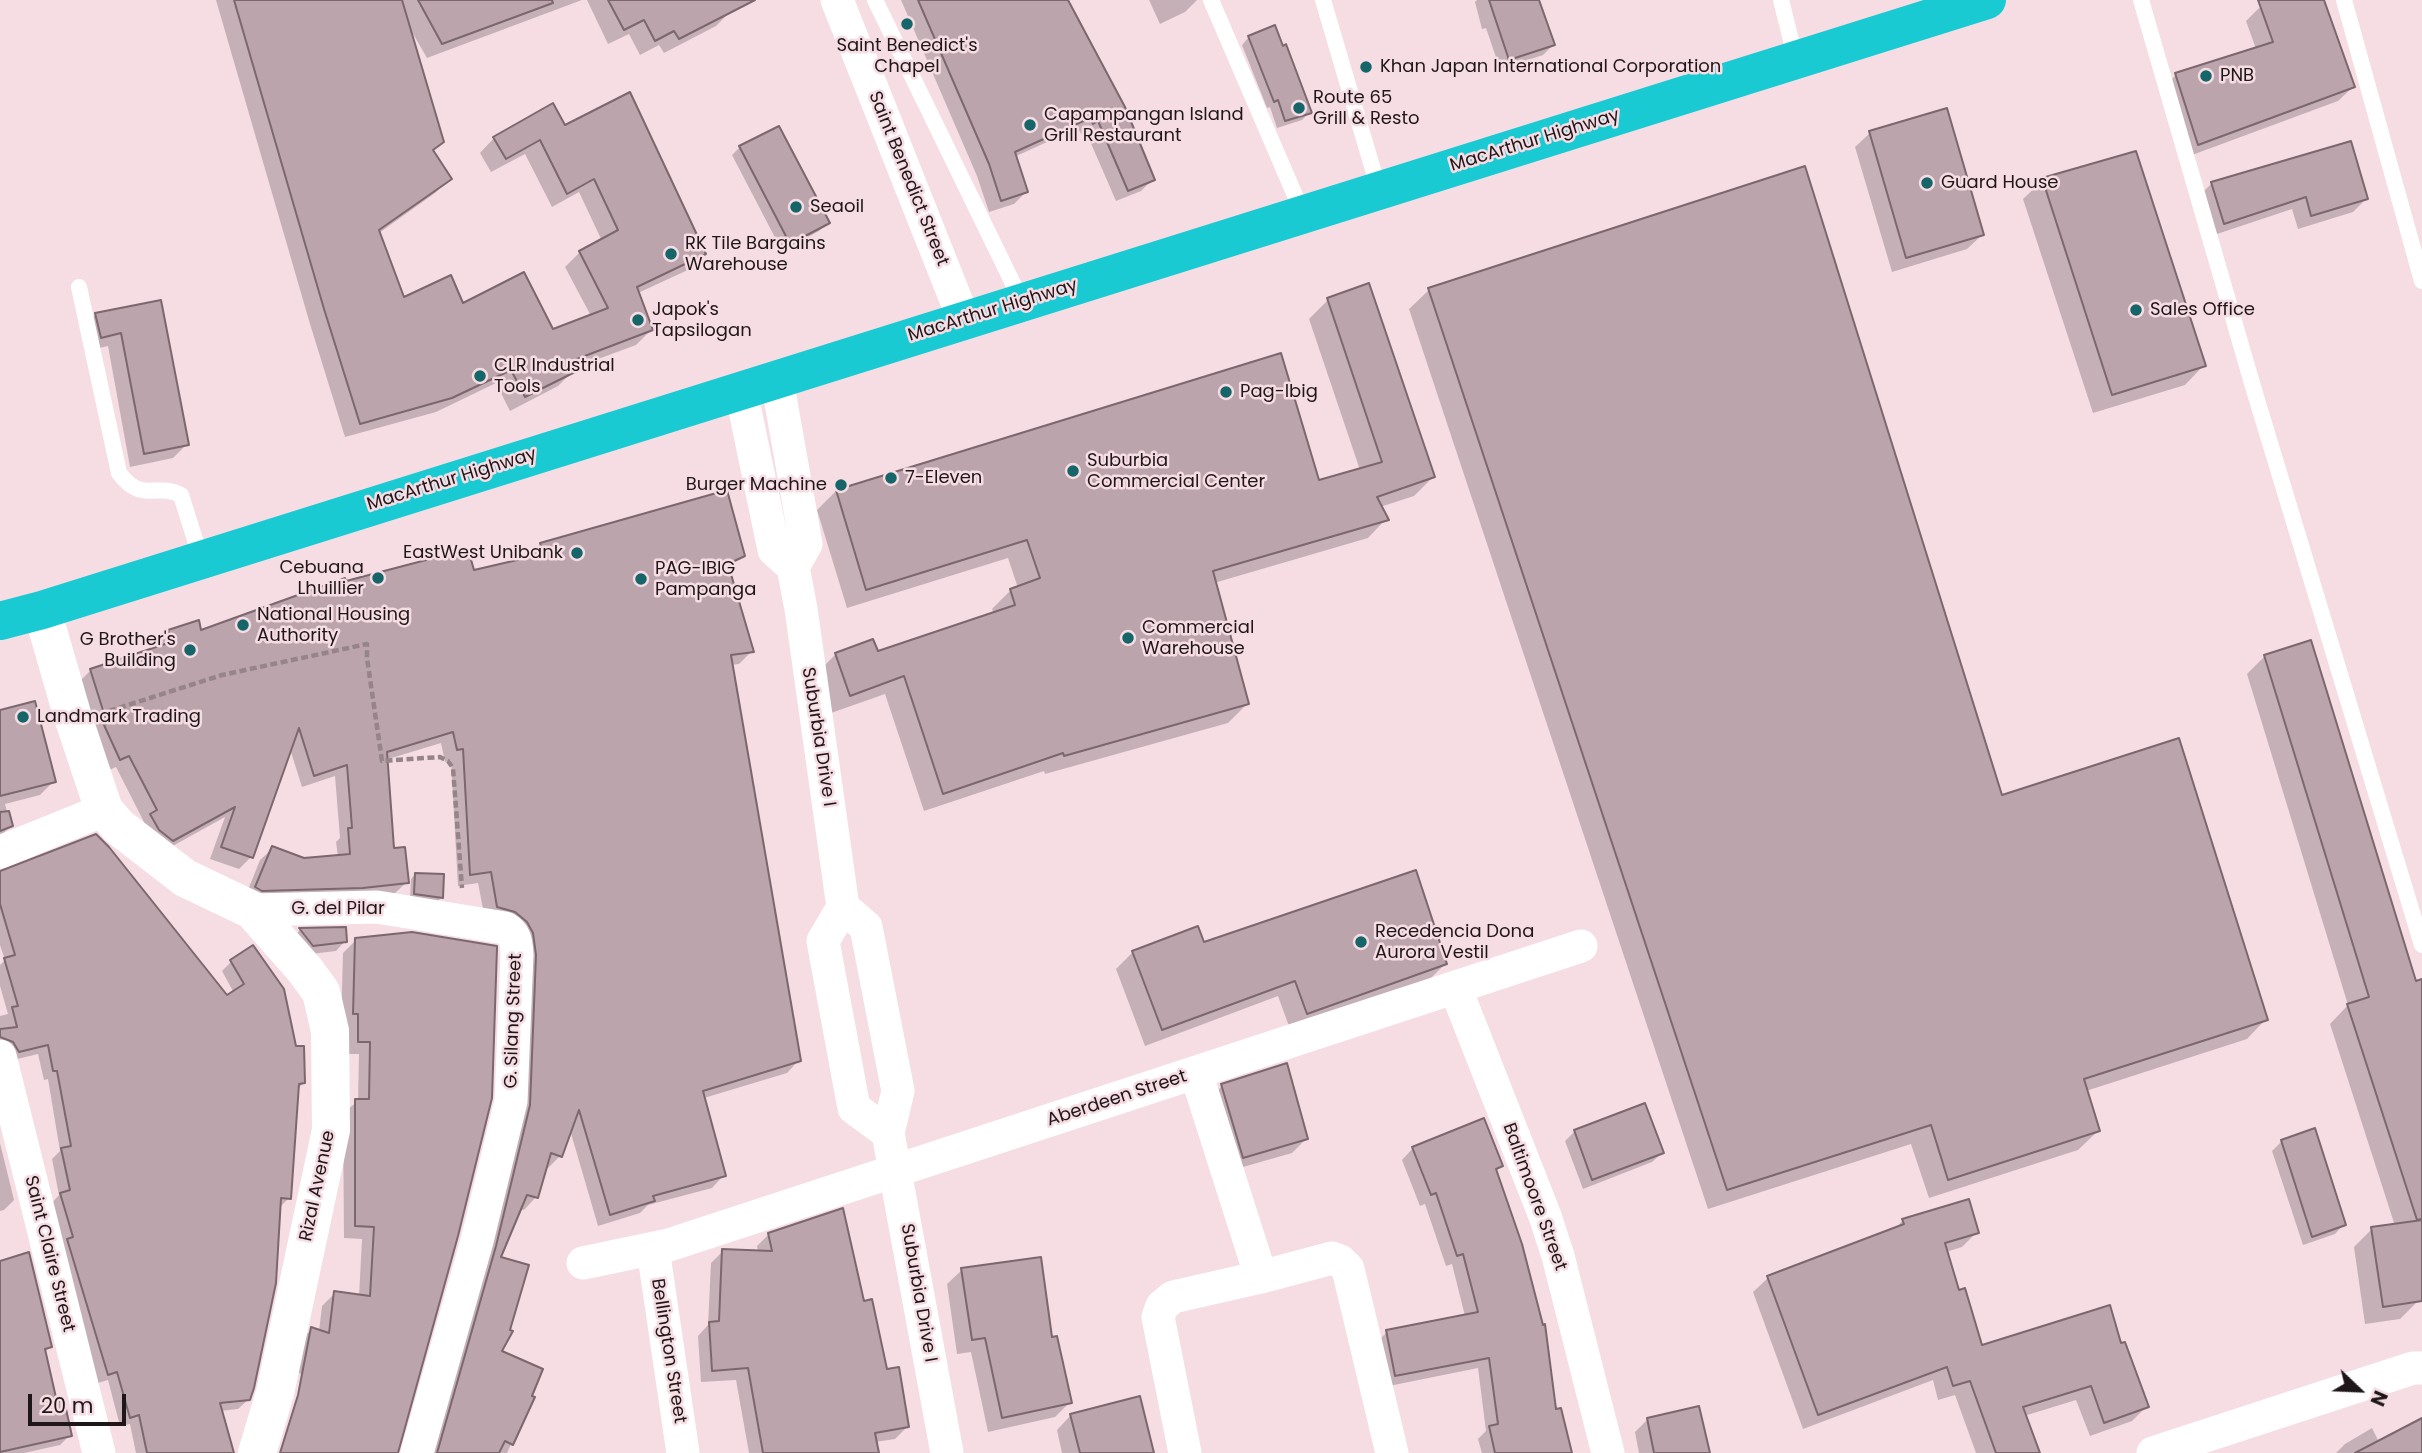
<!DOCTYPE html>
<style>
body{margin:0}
#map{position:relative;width:2422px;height:1453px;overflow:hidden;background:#f6dde4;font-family:Poppins,sans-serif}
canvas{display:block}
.north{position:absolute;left:2324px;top:1355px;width:70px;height:70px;-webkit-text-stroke:5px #f6dde4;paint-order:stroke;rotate:113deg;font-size:19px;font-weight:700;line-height:28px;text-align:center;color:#1e1618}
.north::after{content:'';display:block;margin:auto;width:24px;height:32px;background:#1e1618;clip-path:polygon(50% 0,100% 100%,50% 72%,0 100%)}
.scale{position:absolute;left:28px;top:1394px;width:98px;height:32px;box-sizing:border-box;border:4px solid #1e1618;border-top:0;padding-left:9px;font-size:21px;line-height:24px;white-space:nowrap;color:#1e1618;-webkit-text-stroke:5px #f6dde4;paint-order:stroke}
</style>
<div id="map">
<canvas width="2422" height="1453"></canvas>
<div class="north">N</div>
<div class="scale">20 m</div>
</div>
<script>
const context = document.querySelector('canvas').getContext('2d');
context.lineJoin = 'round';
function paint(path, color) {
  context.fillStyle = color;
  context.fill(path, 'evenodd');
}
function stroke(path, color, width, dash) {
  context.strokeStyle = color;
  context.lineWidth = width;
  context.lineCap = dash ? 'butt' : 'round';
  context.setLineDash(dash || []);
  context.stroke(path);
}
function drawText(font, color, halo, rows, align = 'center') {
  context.font = font + ' Poppins,sans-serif';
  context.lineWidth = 5;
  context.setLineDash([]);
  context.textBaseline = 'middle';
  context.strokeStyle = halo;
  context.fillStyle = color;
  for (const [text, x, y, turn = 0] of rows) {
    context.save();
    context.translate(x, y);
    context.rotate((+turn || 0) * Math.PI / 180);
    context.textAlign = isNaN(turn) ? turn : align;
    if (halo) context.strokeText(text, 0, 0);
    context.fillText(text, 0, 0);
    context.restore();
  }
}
const shadow = new Path2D(`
 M216 0H582L427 58 408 25 442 142 432 152 450 179 435 193 379 233 403 299 463 305 552 331 591 316 565 267 580 252 602 241 579 192 552 207 525 154 491 172 480 153 494 138 564 128 704 254 690 269 638 293 651 330 636 345 571 369 572 372 558 386 510 411 496 383 436 412 345 437 310 324Z
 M587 0H728L731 11 716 26 664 53 659 45 640 55 629 34 608 44Z
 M901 0H1066L1153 179 1141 191 1116 201 1086 132 1081 134 1078 128 1014 157 1026 192 1014 204 989 212 977 176Z
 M1149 0H1197L1185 12 1160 24Z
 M1477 0H1537L1553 45 1543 55 1500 69 1486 28 1482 29 1475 2Z
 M2277 0H2322L2353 87 2338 101 2184 158 2161 90 2176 75 2256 49 2246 21 2261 6Z
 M1249 37 1310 112 1302 120 1277 128 1270 107 1267 108 1242 45Z
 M1870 133 1982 235 1967 249 1892 272 1855 147Z
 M2350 143 2366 199 2353 212 2298 229 2292 209 2211 236 2198 197 2211 184Z
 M740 147 828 223 819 231 782 251 732 155Z
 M2043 180 2204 365 2185 385 2093 413 2023 199Z
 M1429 290 2001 797 2266 1019 2247 1039 2086 1091 2098 1131 2078 1150 1929 1198 1911 1144 1708 1209 1409 309Z
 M1328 300 1433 477 1414 496 1380 507 1386 519 1368 538 1214 583 1247 704 1228 723 1045 774 1044 771 924 811 885 694 831 713 817 673 836 654 877 653 994 614 992 609 1011 590 1018 588 1008 558 847 608 817 510 836 491 1318 482 1360 470 1309 319Z
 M160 302 187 444 173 458 130 467 108 346 87 351 82 328 96 314Z
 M541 544 743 555 728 569 752 651 739 664 731 665 799 1060 787 1073 704 1098 724 1175 712 1188 648 1205 640 1213 598 1226 570 1130 560 1156 548 1168 545 1167 536 1197 524 1210 519 1209 498 1258 500 1352 529 1397 532 1398 507 1453H429L524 968 485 919 478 883 458 886 451 760 445 762 441 743 385 760 392 850 407 882 394 894 244 900 260 860 273 848 304 860 338 857 336 842 340 838 335 776 302 787 290 749 251 857 239 869 210 859 225 817 160 853 139 828 144 822 116 767 107 771 78 683 91 670 157 648 156 644 168 632H200L345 584 473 572 529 559Z
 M2265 656 2415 983 2422 987V1264L2418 1301 2400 1319 2365 1324 2354 1247 2372 1229 2395 1226 2330 1024 2348 1005 2247 674Z
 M0 712 54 781 40 795 5 804 11 826 0 836Z
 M0 873 227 997 234 993 222 971 232 961 304 1083 297 1089 289 1198 278 1209 249 1399 238 1409 220 1411 232 1453H136L130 1424 120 1426 108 1380 98 1383 51 1204 59 1195 52 1159 60 1151 48 1079 44 1080 38 1054 9 1061 0 1050V1016L8 1014 0 986V965L5 960 0 945Z
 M415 874 441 898 437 902 410 897 411 879Z
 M344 929 345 941 336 951 303 955 291 939 300 930Z
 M412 934 397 1453H285L316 1381 293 1370 300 1341 312 1329 319 1331 322 1306 335 1293 359 1297 362 1239 344 1238 343 1113 358 1101 359 1054H346L341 1026 343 953 356 940Z
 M1203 944 1445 964 1428 981 1290 1029 1278 996 1145 1046 1116 969 1133 952Z
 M1222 1086 1306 1139 1292 1153 1229 1171 1207 1101Z
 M1575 1131 1662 1153 1652 1162 1583 1189 1565 1141Z
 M2282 1141 2344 1224 2335 1234 2303 1245 2272 1151Z
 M0 1143 14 1200 4 1210 0 1211Z
 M1413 1148 1501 1166 1495 1172 1555 1411 1570 1453H1482L1478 1439 1486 1431 1478 1368 1384 1387 1376 1343 1387 1332 1465 1316 1452 1264 1446 1266 1425 1204 1420 1206 1402 1160Z
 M1903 1220 1977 1232 1962 1247 1946 1252 1958 1292 1981 1347 2120 1345 2147 1406 2132 1421 2090 1436 2076 1400 2024 1416 2035 1453H1976L1955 1395 1938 1400 1933 1380 1803 1429 1753 1292 1768 1278 1894 1230Z
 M769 1234 863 1303 907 1427 895 1439 875 1442 877 1453H749L736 1380 701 1382 698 1336 708 1325 711 1263 723 1251 758 1252 757 1246Z
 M0 1263 50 1347 44 1353 56 1404 70 1435 60 1445 24 1453H0Z
 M962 1270 1070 1402 1055 1417 988 1432 971 1352 957 1354 947 1284Z
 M1071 1415 1152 1453H1062L1057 1430Z
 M1648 1419 1708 1453H1639L1635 1432Z
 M2422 1426V1453H2336L2345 1444 2372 1428 2379 1442Z`);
const building = new Path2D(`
 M234 0H402L444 142 433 150 452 179 379 230 404 297 451 275 463 303 524 272 553 329 608 308 579 251 618 230 594 179 567 194 540 140 506 159 493 137 553 103 565 125 630 92 706 254 637 287 653 330 569 362 575 372 525 397 511 370 452 398 360 424 324 309Z
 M418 0H552L553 3 442 44Z
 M608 0H755L679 39 674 31 655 41 644 20 624 30Z
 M918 0H1068L1125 107 1155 180 1128 191 1098 121 1093 124 1090 118 1015 152 1028 192 1001 201 989 164Z
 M1489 0H1539L1555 45 1509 60Z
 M2258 0H2324L2355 87 2198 145 2175 73 2273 42Z
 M1275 25 1283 46 1286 44 1312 113 1285 121 1278 100 1274 102 1248 36Z
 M1947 108 1984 235 1906 258 1869 131Z
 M779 126 830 223 790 244 739 146Z
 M2351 141 2368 199 2311 216 2306 197 2224 224 2211 182Z
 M2136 151 2206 366 2112 395 2042 178Z
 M1805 166 2002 795 2179 738 2268 1020 2084 1079 2100 1131 1948 1180 1931 1125 1727 1190 1428 288Z
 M1369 283 1435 477 1377 497 1389 520 1213 571 1249 704 1064 756 1063 753 943 794 904 676 850 696 835 653 873 639 878 651 1015 605 1010 589 1040 578 1027 540 866 590 836 490 1281 353 1319 480 1382 462 1327 298Z
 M161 300 189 445 144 454 121 333 101 338 95 313Z
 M727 490 745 556 728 564 754 652 731 655 801 1061 703 1091 726 1176 653 1196 655 1201 610 1215 579 1110 562 1157 551 1153 538 1198 527 1195 501 1257 529 1265 510 1330 513 1331 502 1351 543 1369 532 1396 535 1397 513 1445 505 1441 499 1453H437L496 1246 530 1105 536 955 533 933 527 922 515 912 497 907 491 872 470 875 463 749 457 750 453 732 387 752 394 848 405 847 409 883 363 888 262 891 255 887 272 846 304 858 350 854 348 828H352L347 765 314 776 299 728 253 858 221 847 235 807 173 841 159 830 150 814 157 810 129 756 120 760 104 725 107 723 90 669 171 642 168 630 199 620 201 630 345 578 346 581 468 549 474 570 543 554 540 543Z
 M2311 640 2416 981 2422 979V1219L2417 1220 2347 1004 2369 997 2264 655Z
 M35 701 56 782 0 796V710Z
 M9 811 13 826 0 831V812Z
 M96 834 109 847 227 995 244 984 230 960 253 945 284 989 296 1046H304L305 1083 299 1084 291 1199 281 1198 276 1283 254 1388 250 1400 220 1403 234 1453H147L139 1415 130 1418 117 1372 108 1375 67 1239 73 1237 60 1193 70 1190 61 1148 71 1146 57 1071H53L48 1045 19 1052 13 1042 0 1037V1029L17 1027 12 1007 18 1006 4 958 15 955 0 904V871Z
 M1416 870 1447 964 1307 1014 1295 981 1162 1030 1132 951 1198 926 1204 942Z
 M415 873 444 874 443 898 414 894Z
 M346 927 347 942 313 946 299 928Z
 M412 932 497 946V948L492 1098 458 1236 398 1453H280L298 1395 311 1327 329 1333 334 1291 370 1296 374 1227 355 1226V1099H369L370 1042H358V1014H353L355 938Z
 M1287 1063 1308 1139 1243 1158 1221 1084Z
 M1645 1103 1664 1153 1592 1180 1574 1130Z
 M1484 1118 1503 1166 1496 1169 1522 1244 1543 1325 1545 1324 1556 1409 1561 1408 1572 1453H1495L1489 1426 1498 1424 1489 1358 1395 1376 1386 1330 1478 1312 1463 1254 1457 1256 1436 1193 1431 1195 1412 1147Z
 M2315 1128 2346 1225 2312 1237 2281 1140Z
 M1969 1199 1979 1233 1945 1243 1959 1290 1965 1288 1982 1345 2110 1305 2121 1343 2125 1342 2149 1407 2104 1423 2091 1386 2023 1407 2040 1453H1996L1970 1381 1953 1386 1947 1367 1818 1415 1767 1276 1904 1224 1902 1219Z
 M843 1208 864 1301 872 1299 887 1369 899 1367 909 1427 875 1433 879 1453H763L748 1368 712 1371 709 1322 719 1321 722 1249 772 1251 768 1233Z
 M2422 1220V1301L2383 1307 2371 1227Z
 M29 1252 52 1347 45 1349 57 1402 64 1400 72 1436 0 1452V1261Z
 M1041 1257 1052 1337 1057 1336 1072 1403 1002 1418 985 1338 972 1340 961 1268Z
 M1140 1396 1154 1453H1080L1070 1414Z
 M1699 1406 1710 1453H1654L1647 1418Z
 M2422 1418V1453H2355Z`);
const path = new Path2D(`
 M109 711 222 675 367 644V658L382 761 440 757 448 761 453 768 462 888`);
const lane = new Path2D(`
 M875 0 1022 302
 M1211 0 1303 214
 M1323 0 1379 190
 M1781 0 1796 60
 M2141 0 2254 390 2422 945
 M2344 0 2422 281
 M79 287 119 473C142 504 157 482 181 495L201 559`);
const street = new Path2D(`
 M837 0 964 320
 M777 380 806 544 793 567
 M741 391 774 550 793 567 801 609 843 907 823 941 854 1108 888 1133
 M0 852 104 810
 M843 907 866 927 898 1091 888 1133 947 1453
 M252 910 377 907 505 928C516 934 516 942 517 954L511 1101 477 1241 417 1453
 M1455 987 1545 1216 1558 1256 1608 1453
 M0 1056 99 1453
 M1196 1073 1261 1277
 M653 1249 683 1453
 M583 1263 669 1245 1581 946
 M1185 1453 1158 1317 1162 1306 1173 1297 1261 1277 1332 1258 1340 1261 1348 1269 1392 1453
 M2153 1453 2413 1368H2422`);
const secondary = new Path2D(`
 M42 610 72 714 104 810 119 827 185 878 252 910 305 970 321 992 330 1031 331 1130 275 1393 257 1453`);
const highway = new Path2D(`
 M0 621 42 610 1987 0`);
const markers = [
 [907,24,7,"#166569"],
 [1366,67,7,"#166569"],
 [2206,76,7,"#166569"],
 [1299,108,7,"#166569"],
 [1030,125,7,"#166569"],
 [1927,183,7,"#166569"],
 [796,207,7,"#166569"],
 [671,254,7,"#166569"],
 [2136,310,7,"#166569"],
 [638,320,7,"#166569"],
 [480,376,7,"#166569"],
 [1226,392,7,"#166569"],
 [1073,471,7,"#166569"],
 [891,478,7,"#166569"],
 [841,485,7,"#166569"],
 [577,553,7,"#166569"],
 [378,578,7,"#166569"],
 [641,579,7,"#166569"],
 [243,625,7,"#166569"],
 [1128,638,7,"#166569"],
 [190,650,7,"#166569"],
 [23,717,7,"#166569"],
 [1361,942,7,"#166569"]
];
const poiNames = [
 ["Saint Benedict's",907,46,"center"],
 ["Chapel",907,67,"center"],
 ["Khan Japan International Corporation",1380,67],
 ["PNB",2220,76],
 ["Route 65",1313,98],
 ["Grill & Resto",1313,119],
 ["Capampangan Island",1044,115],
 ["Grill Restaurant",1044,136],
 ["Guard House",1941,183],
 ["Seaoil",810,207],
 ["RK Tile Bargains",685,244],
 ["Warehouse",685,265],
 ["Japok's",652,310],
 ["Tapsilogan",652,331],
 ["Sales Office",2150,310],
 ["CLR Industrial",494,366],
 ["Tools",494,387],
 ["Pag-Ibig",1240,392],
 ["Suburbia",1087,461],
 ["Commercial Center",1087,482],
 ["7-Eleven",905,478],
 ["Burger Machine",827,485,"right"],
 ["EastWest Unibank",563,553,"right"],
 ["Cebuana",364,568,"right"],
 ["Lhuillier",364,589,"right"],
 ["PAG-IBIG",655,569],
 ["Pampanga",655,590],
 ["National Housing",257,615],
 ["Authority",257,636],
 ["Commercial",1142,628],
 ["Warehouse",1142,649],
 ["G Brother's",176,640,"right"],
 ["Building",176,661,"right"],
 ["Landmark Trading",37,717],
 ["Recedencia Dona",1375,932],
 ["Aurora Vestil",1375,953]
];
const streetNames = [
 ["MacArthur Highway",1535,141,-17],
 ["Saint Benedict Street",908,179,68],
 ["MacArthur Highway",993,311,-17],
 ["MacArthur Highway",452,480,-17],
 ["Suburbia Drive I",818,737,81],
 ["G. del Pilar",338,909],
 ["G. Silang Street",514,1021,-88],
 ["Aberdeen Street",1117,1099,-18],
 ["Rizal Avenue",318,1186,-78],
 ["Baltimoore Street",1534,1197,70],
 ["Saint Claire Street",49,1254,76],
 ["Suburbia Drive I",918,1293,80],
 ["Bellington Street",668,1351,81]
];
paint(shadow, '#0003');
paint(building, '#bba4ab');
stroke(building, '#7c676e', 2);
stroke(path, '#958489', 4.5, [7, 3.5]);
stroke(lane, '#fff', 16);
stroke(street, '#fff', 33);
stroke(secondary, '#fff', 38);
stroke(highway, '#1acad3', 38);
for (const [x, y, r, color] of markers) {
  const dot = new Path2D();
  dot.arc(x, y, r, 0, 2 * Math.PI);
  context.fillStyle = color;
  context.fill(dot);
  stroke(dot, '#f6dde4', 2.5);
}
drawText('18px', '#1e1618', '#f6dde4', poiNames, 'left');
drawText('18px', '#1e1618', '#f6dde4', streetNames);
</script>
